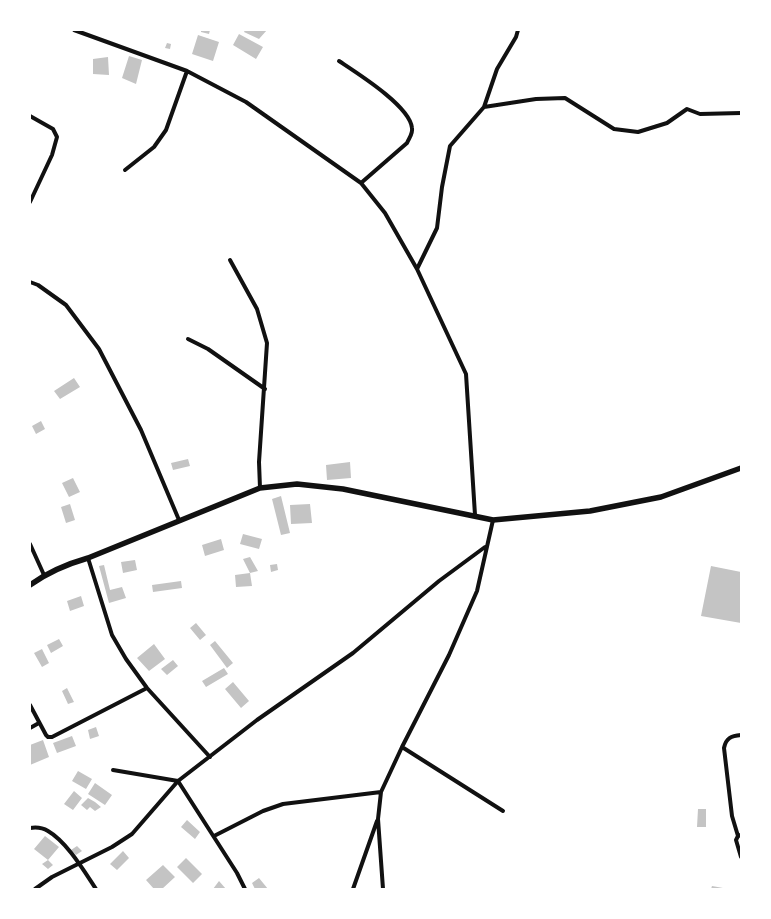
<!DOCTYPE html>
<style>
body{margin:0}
#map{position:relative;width:771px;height:919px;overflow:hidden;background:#fff;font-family:"Archivo Narrow",sans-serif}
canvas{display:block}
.frame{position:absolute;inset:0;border:31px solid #fff;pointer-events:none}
</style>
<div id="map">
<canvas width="771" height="919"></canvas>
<div class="frame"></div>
</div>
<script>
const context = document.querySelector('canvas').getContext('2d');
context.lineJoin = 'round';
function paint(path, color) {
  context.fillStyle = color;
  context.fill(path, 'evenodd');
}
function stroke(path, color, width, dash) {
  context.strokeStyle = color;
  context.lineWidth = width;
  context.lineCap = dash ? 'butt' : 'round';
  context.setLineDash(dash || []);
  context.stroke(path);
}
const building = new Path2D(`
 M201 30H210L209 34 201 32Z
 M245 30H267L259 39 244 32Z
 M239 34 263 47 256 59 233 45Z
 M198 35 219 42 213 61 192 54Z
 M167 43 171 44 170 49 165 48Z
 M129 56 142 60 136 84 122 78Z
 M108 57 109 75 93 74V59Z
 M74 378 80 387 60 399 54 391Z
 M41 421 45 429 36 434 32 426Z
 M188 459 190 466 173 470 171 463Z
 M350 462 351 478 327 480 326 465Z
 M73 478 80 492 69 497 62 483Z
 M281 496 290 533 281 535 272 499Z
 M70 504 75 520 66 523 61 507Z
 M310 504 312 523 291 524 290 505Z
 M243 534 262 539 259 549 240 544Z
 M221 539 224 550 205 556 202 545Z
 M250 557 258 571 250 573 243 559Z
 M135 560 137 570 123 573 121 562Z
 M277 564 278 570 271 572 270 565Z
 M104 565 110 590 122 587 126 598 109 603 99 566Z
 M711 566 741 572V623L701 616Z
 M250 573 252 586 236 587 235 575Z
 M181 581 182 588 153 592 152 585Z
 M81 596 84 606 70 611 67 601Z
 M196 623 206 635 200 640 190 628Z
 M59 639 63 646 51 653 47 645Z
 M215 641 233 663 227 668 210 645Z
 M154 644 165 659 149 671 137 658Z
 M42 649 49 663 42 667 34 653Z
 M173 660 178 666 167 675 161 669Z
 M224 668 228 674 206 687 202 681Z
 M233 682 249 701 241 708 225 689Z
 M67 688 74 702 68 704 62 691Z
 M96 727 99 736 90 739 88 730Z
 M72 736 76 746 57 753 53 743Z
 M43 740 49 757 30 765V745Z
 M78 771 92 779 86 789 72 781Z
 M95 783 112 795 105 805 88 794Z
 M74 791 82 798 73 810 64 804Z
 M88 798 95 802 101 807 95 811 90 807 87 810 81 805Z
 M698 809H706V827H697Z
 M187 820 200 832 195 839 181 827Z
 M45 836 59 847 48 860 34 849Z
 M77 846 82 851 76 855 71 850Z
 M123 851 129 858 117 870 110 864Z
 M186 858 202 874 193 883 177 867Z
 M48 860 53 865 48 869 42 864Z
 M163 865 175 877 162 889H154L146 880Z
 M259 878 268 889H255L252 883Z
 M219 881 226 889H213Z
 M712 886 723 888V889H711Z`);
const minor = new Path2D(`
 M74 30 187 71 246 102 361 183 385 213 417 269 466 374 475 515
 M339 61C357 73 410 106 412 128 413 134 409 138 407 143L361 183
 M484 107 536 99 565 98 614 129 638 132 667 123 687 109 700 114 741 113
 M30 116 53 129 57 137 52 155 30 202
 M125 170 154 147 166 130 187 71
 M230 260 257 309 267 343 259 462 260 488
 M417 269 437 228 442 187 450 146 484 107 497 69 516 37 518 30
 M30 282 38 285 66 305 99 349 141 430 179 520
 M188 339 208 349 265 389
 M30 544 44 575
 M88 558 112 635 126 659 147 688 210 757
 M30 705 46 735 48 737H52L147 688
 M30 728 39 723
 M402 747 503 811
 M113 770 178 781 237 873 245 889
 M30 828C36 827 43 828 48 831 67 842 84 871 96 889
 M741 835 738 836 736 840 741 857
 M214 836 263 811 283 804 381 792
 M738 836 732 816 724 748C726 738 731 736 741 735
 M35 889 52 877 112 847 132 834 178 781 257 720 353 653 439 581 485 547
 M353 889 377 821
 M383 889 378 819 381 792 402 747 449 655 477 591 493 520`);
const tertiary = new Path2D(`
 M30 585C48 572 67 564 88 558L260 488 297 484 343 489 493 520 590 511 661 497 741 468`);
paint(building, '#c4c4c4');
stroke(minor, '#111', 4);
stroke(tertiary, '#111', 5.5);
</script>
